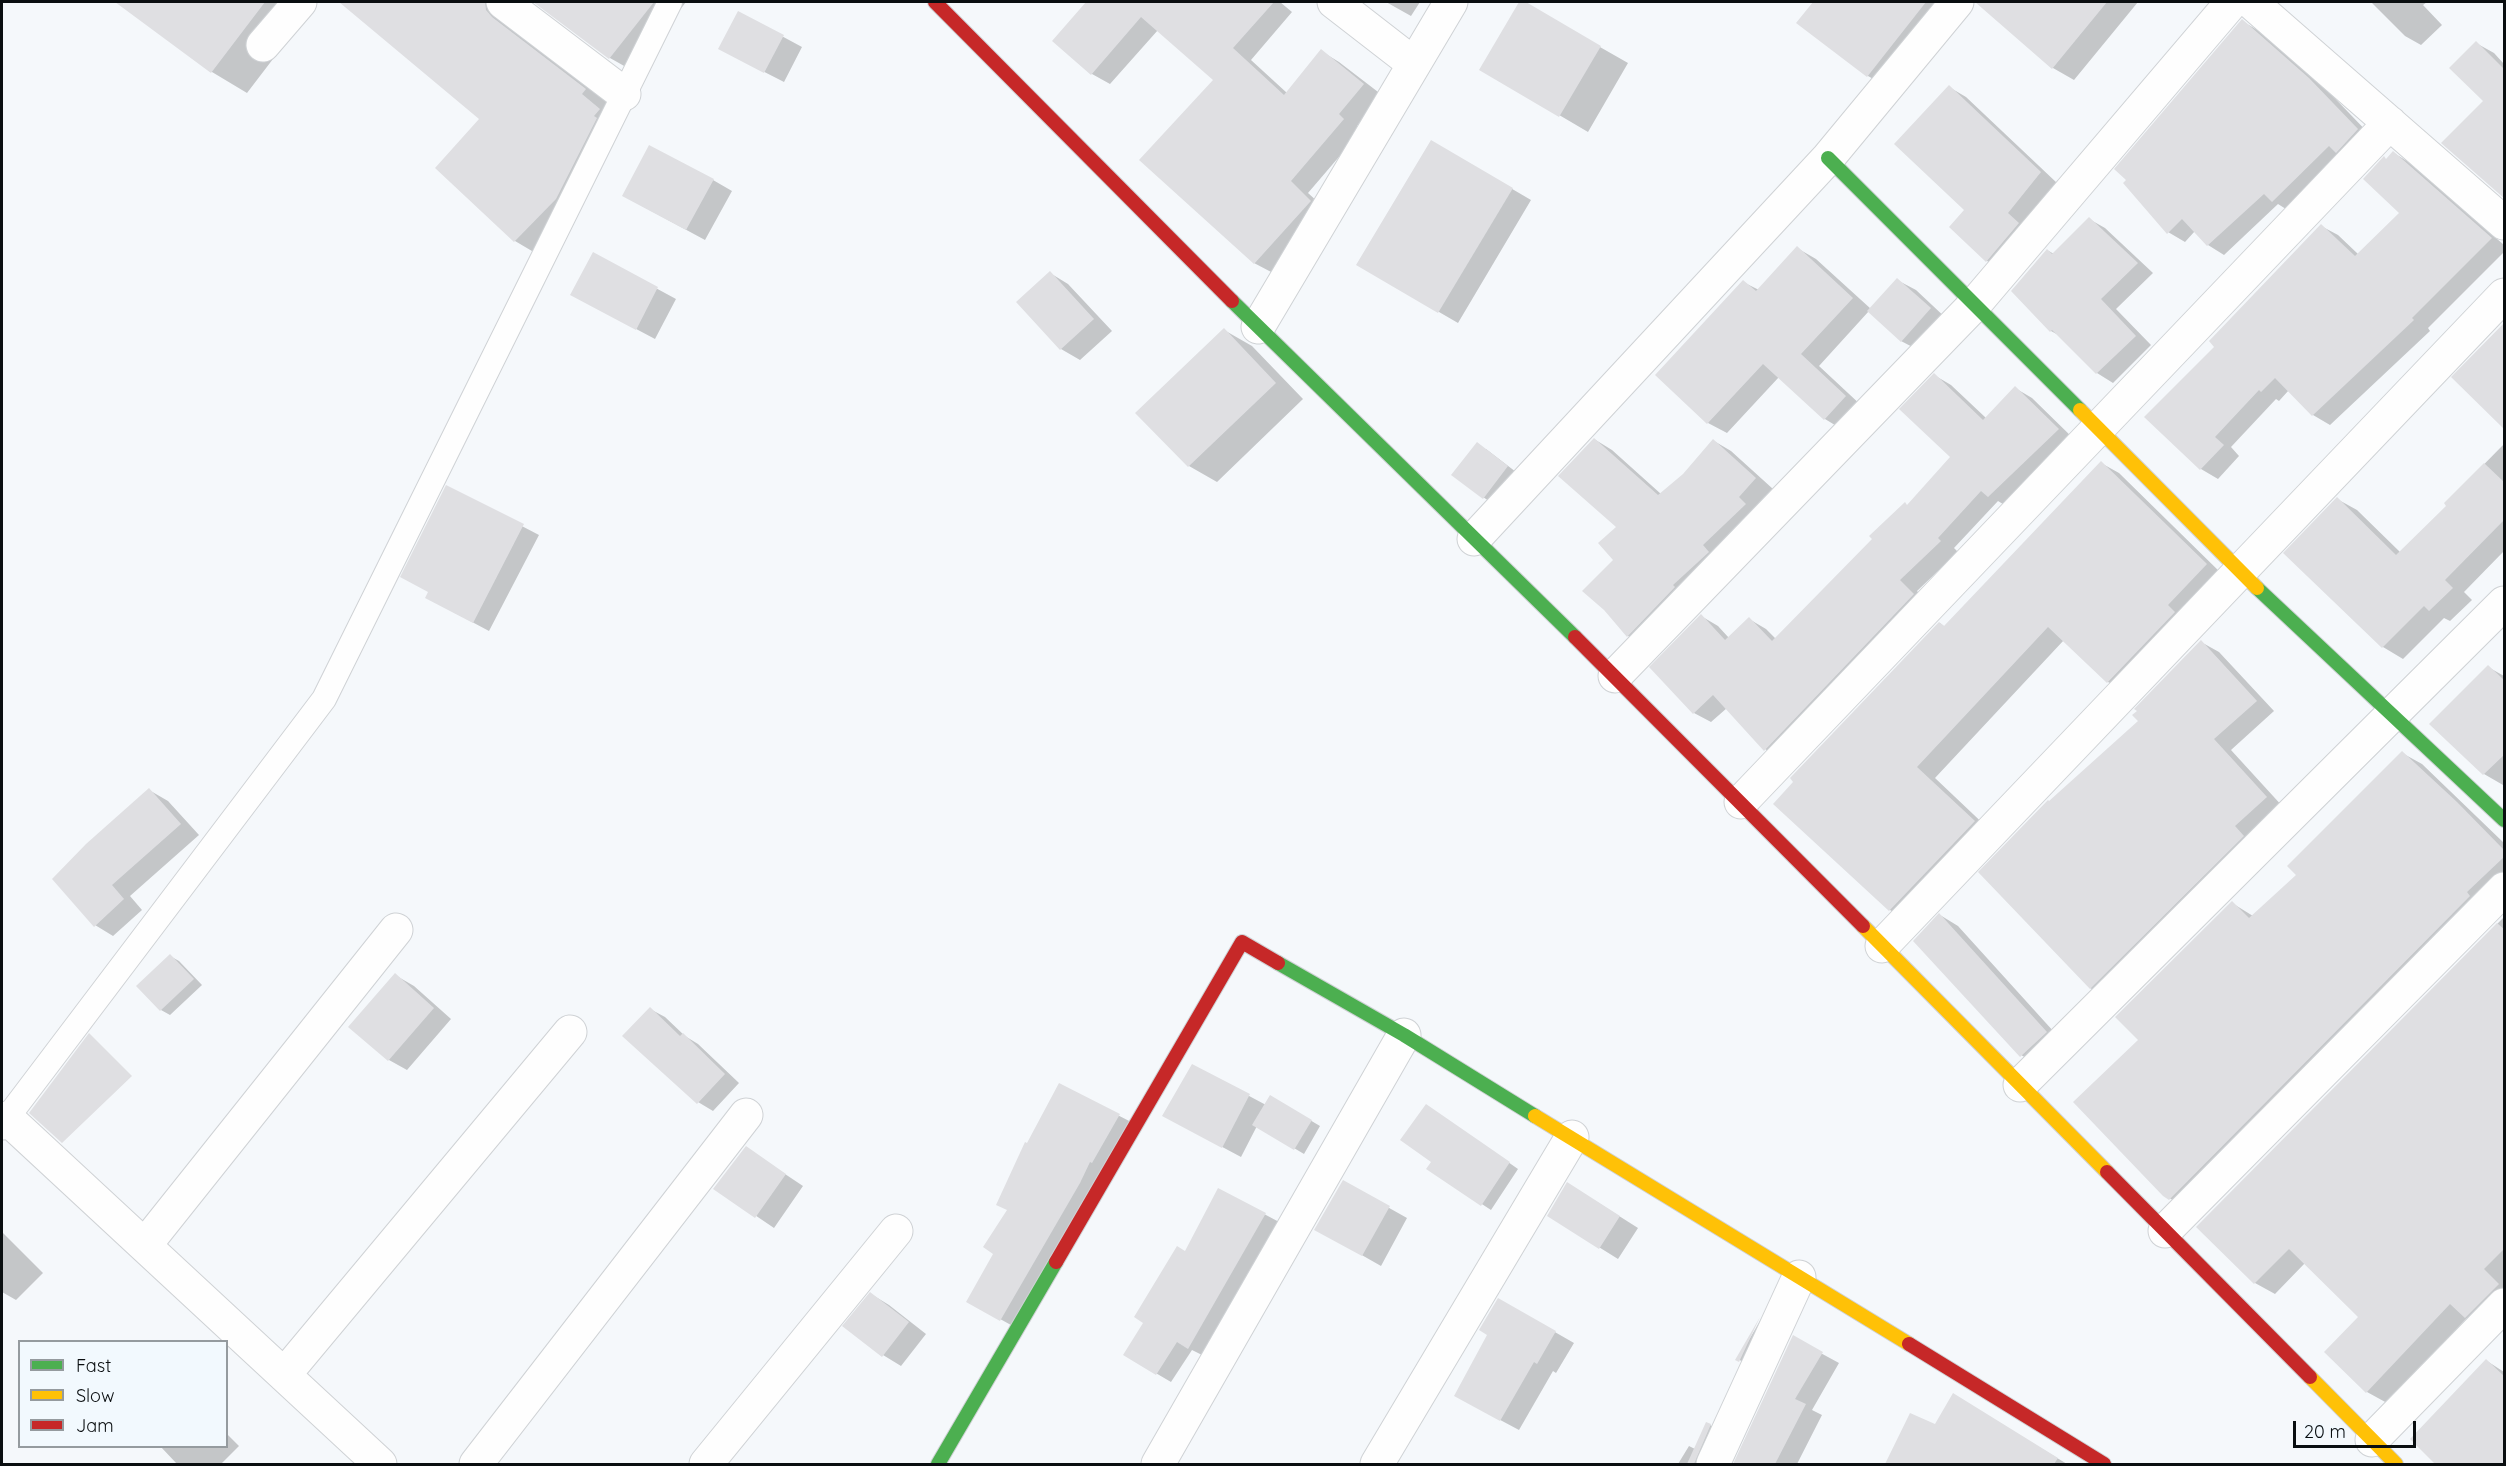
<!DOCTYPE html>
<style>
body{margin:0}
#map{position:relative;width:2506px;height:1466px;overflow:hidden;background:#f5f8fb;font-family:Quicksand,sans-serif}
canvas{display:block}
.frame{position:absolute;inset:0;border:3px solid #0a0e10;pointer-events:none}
.legend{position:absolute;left:18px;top:1340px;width:210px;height:108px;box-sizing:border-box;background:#f2f9fe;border:2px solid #959b9f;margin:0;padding:8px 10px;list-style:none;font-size:18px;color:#0a0e10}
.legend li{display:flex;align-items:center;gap:12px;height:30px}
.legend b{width:30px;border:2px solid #959b9f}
.scale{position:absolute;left:2293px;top:1421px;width:123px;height:27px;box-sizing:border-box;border:3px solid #0a0e10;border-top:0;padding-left:8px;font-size:18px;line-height:21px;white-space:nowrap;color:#0a0e10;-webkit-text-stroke:4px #f2f9fe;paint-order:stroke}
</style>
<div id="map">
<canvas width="2506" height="1466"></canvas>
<div class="frame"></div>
<ul class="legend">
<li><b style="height:8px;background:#4caf50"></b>Fast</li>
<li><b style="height:8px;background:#ffc107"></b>Slow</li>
<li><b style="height:8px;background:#c62828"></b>Jam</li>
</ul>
<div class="scale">20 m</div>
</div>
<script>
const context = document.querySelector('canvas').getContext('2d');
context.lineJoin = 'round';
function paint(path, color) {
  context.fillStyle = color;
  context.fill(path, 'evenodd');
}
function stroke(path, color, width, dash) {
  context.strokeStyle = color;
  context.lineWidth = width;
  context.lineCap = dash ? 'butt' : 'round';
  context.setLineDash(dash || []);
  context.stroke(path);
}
const shadow = new Path2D(`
 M118 2H276L302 21 247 93 212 72Z
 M346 2H513L508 24 514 31 608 103 604 108 621 123 537 254 515 241 481 119 344 4Z
 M536 2H686L633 71 610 58Z
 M1088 2H1280L1292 12 1251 60 1287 93 1321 51 1339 62 1382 95 1357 126 1362 130 1308 193 1329 212 1273 273 1254 263 1215 80 1158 30 1110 84 1092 74 1054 41Z
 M1386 2H1420L1411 16Z
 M1521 2 1628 63 1588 132 1481 69Z
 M1815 2H1963L1889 88 1868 76 1798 23Z
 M1977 2H2138L2074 80 2053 68Z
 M2371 2H2427L2423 5 2442 25 2421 45 2405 36Z
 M739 13 802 47 784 82 739 59Z
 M2242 21 2259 31 2326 89 2374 139 2289 211 2278 204 2224 255 2208 245 2195 231 2185 242 2168 232 2128 180Z
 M2476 43 2494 53 2504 64V197L2485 101Z
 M1949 87 1966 97 2057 183 2004 270 1987 261 1966 210Z
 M1432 142 1531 200 1458 323 1358 265Z
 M2394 153 2410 163 2504 245V252L2428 328 2430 331 2330 425 2313 415 2289 390 2279 401 2276 399 2231 447 2239 456 2218 479 2201 469 2147 417 2216 347 2321 226 2338 235 2358 254 2401 213 2387 160Z
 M713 180 732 191 705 240 642 206Z
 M2089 219 2105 228 2153 273 2116 309 2151 345 2113 383 2097 373 2062 337 2051 331 2047 250 2054 254Z
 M1797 248 1816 259 1871 309 1897 280 1916 290 1948 320 1920 351 1901 341 1869 311 1819 366 1863 407 1843 430 1825 419 1779 377 1727 433 1708 423 1743 282 1759 290Z
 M593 254 676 299 655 339 591 305Z
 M1050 273 1068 284 1112 331 1080 360 1061 349 1018 302Z
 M1224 330 1252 346 1303 399 1217 482 1189 466 1137 413Z
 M1934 375 1951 385 1986 418 2015 388 2032 398 2075 440 2006 506 1998 501 1954 548 1958 552 1917 591 1930 605 1782 759 1765 749 1727 708 1711 722 1694 713 1701 616 1718 626 1729 638 1749 619 1766 629 1776 639 1908 506 1953 457Z
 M1594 439 1612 450 1661 494 1684 475 1714 441 1731 451 1773 489 1645 646 1628 636 1615 560 1618 527Z
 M2504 444V551L2464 592 2472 600 2450 621 2444 618 2403 659 2383 647 2337 499 2357 510 2400 552 2448 506 2446 503Z
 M1486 449 1516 472 1492 503 1483 497Z
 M2101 463 2119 473 2224 576 2126 692 2108 682 2064 640 1935 778 1992 832 1908 921 1890 910 1775 804 1940 623 1945 627Z
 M447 487 539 535 489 631 442 606Z
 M2201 642 2219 652 2274 711 2231 750 2284 808 2108 998 2090 988 2050 803 2140 721Z
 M2488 667 2504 676 2503 785 2484 774 2431 724Z
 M2402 753 2422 764 2504 843V893L2190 1210 2164 1195 2140 1040 2232 903 2253 916 2298 875Z
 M149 790 168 801 199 835 130 896 142 910 113 936 95 925Z
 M1940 915 1958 926 2064 1043 2040 1066 2021 1055Z
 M2504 917V1279L2503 1281 2504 1283V1310L2486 1328 2467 1318 2387 1403 2367 1392 2360 1317 2305 1263 2275 1294 2255 1283 2198 1227Z
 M170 956 179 961 202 985 170 1015 161 1010Z
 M395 975 414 986 451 1019 407 1070 389 1060Z
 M650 1009 665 1017 685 1036 698 1044 739 1083 713 1111 698 1102Z
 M1193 1066 1266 1105 1271 1097 1320 1126 1304 1154 1257 1126 1241 1157 1183 1126Z
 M1059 1085 1137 1125 1018 1329 968 1301 995 1253 1028 1145Z
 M1435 1111 1518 1169 1491 1210 1428 1169 1433 1162Z
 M746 1148 803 1186 774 1228 715 1188Z
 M1343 1182 1407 1218 1381 1266 1316 1229Z
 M1219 1190 1281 1223 1204 1356 1192 1350 1171 1382 1125 1355 1186 1253Z
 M1586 1195 1638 1228 1618 1259 1549 1216Z
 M2 1232 43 1273 16 1300 2 1292Z
 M871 1294 889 1305 926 1334 901 1366 883 1355Z
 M1499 1300 1574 1343 1556 1373 1553 1371 1519 1430 1474 1406Z
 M1761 1319 1778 1329 1758 1371 1738 1359Z
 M1793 1338 1839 1363 1812 1410 1822 1415 1797 1464H1735Z
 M2487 1361 2504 1372V1464H2437L2412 1439Z
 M1970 1405 2067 1464H1887L1911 1414 1935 1426Z
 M1710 1425 1727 1435 1714 1464H1678L1689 1446 1695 1449Z
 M226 1433 239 1446 221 1464H177L160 1446H226Z`);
const building = new Path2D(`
 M115 2H265L211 73Z
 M339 2H485L486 10 492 17 586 89 582 94 600 109 594 116 597 118 556 199 514 242 435 168 479 119Z
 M533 2H654L609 59Z
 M1086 2H1274L1233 48 1284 95 1321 49 1364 84 1339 114 1344 119 1291 181 1311 201 1310 202 1254 264 1139 160 1213 80 1141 17 1091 75 1052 41Z
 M1519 2H1526L1601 46 1559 117 1479 70Z
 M1813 2H1926L1867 77 1796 23Z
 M1975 2H2107L2052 69Z
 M738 11 784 35 764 73 718 49Z
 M2242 19 2309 78 2358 129 2336 153 2329 146 2272 202 2264 194 2207 246 2182 219 2167 234 2123 183 2126 180 2114 169Z
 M2476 41 2505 70V199L2441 143 2483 101 2449 68Z
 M1949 85 2041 172 2008 213 2019 223 1986 262 1949 227 1964 210 1894 144Z
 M1431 140 1513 188 1438 313 1356 265Z
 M649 145 714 179 686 230 622 196Z
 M2393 151 2492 238 2412 318 2414 320 2312 416 2275 378 2261 392 2259 390 2215 437 2224 445 2200 470 2144 417 2214 347 2209 341 2321 224 2355 256 2399 213 2363 179 2384 156 2386 159Z
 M2089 217 2138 263 2101 299 2136 336 2096 374 2052 330 2050 332 2011 291 2047 249 2052 254Z
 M1797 246 1853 298 1801 354 1846 396 1824 420 1763 364 1707 424 1655 375 1743 280 1756 291Z
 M593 252 658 287 636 330 570 295Z
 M1050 271 1094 319 1060 350 1016 302Z
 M1897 278 1931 308 1901 342 1867 311Z
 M2505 322V430L2451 377Z
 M1224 328 1276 383 1188 467 1135 413Z
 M1934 373 1983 420 2015 386 2059 429 1988 497 1981 491 1938 538 1941 541 1900 580 1914 594 1764 751 1713 695 1693 714 1649 667 1701 614 1725 640 1749 617 1772 641 1872 539 1869 536 1905 502 1907 505 1950 457 1899 409Z
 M1594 438 1658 495 1683 474 1713 439 1756 478 1739 497 1746 504 1703 545 1709 552 1673 585 1675 587 1627 637 1604 610 1582 591 1613 560 1598 543 1616 527 1558 476Z
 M1477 442 1508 466 1483 499 1451 475Z
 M2101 461 2207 564 2168 605 2175 612 2107 683 2048 627 1917 767 1975 821 1889 911 1773 804 1793 782 1790 778 1939 622 1944 626Z
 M2484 463 2505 483V519L2445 580 2453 588 2429 611 2424 606 2382 648 2283 553 2337 497 2396 555 2446 506 2444 503Z
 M446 485 524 524 473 623 425 598 428 592 400 577Z
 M2201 640 2257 701 2214 739 2267 797 2235 826 2244 836 2090 989 1978 872 2048 800 2049 801 2138 721 2132 715 2137 711 2134 709Z
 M2488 665 2505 681V754L2483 775 2429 724Z
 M2402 751 2457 802 2505 851V856L2467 892 2470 896 2169 1200 2163 1196 2073 1102 2138 1040 2115 1017 2232 901 2249 918 2296 875 2287 866Z
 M149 788 181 824 112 885 124 899 94 927 52 879 86 844Z
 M1939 913 2047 1032 2020 1057 1913 941Z
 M2497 923 2505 930V1248L2484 1269 2499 1284 2465 1318 2450 1304 2366 1393 2324 1352 2358 1317 2289 1249 2254 1284 2196 1227Z
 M170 954 194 979 160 1011 136 986Z
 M395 973 434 1008 388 1061 348 1027Z
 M650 1007 680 1036 683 1033 725 1074 697 1104 622 1036Z
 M89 1033 132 1076 62 1143 29 1113Z
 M1192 1064 1250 1094 1222 1148 1162 1116Z
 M1059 1083 1120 1114 1092 1163 1090 1162 1080 1183 1000 1321 966 1302 993 1254 983 1247 1007 1210 996 1205 1025 1142 1027 1143Z
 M1270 1095 1312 1120 1294 1150 1252 1125Z
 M1426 1104 1510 1162 1481 1206 1426 1169 1431 1162 1400 1140Z
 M746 1146 786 1174 755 1218 713 1189Z
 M1343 1180 1390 1206 1362 1256 1314 1230Z
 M1567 1182 1620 1216 1599 1249 1547 1216Z
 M1218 1188 1266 1213 1188 1349 1177 1342 1156 1375 1123 1355 1143 1323 1134 1317 1177 1246 1185 1251Z
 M870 1292 909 1322 882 1357 842 1326Z
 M1498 1298 1556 1331 1537 1364 1534 1362 1500 1421 1454 1396 1487 1335 1479 1330Z
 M1760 1317 1739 1362 1735 1360Z
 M1793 1335 1823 1352 1795 1399 1806 1404 1775 1464H1733Z
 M2486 1359 2505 1377V1464H2435L2410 1439Z
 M1953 1393 2058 1458 2054 1464H1885L1910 1413 1935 1424Z
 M1706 1422 1711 1424 1694 1464H1687Z`);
const lane = new Path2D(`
 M7 1118 324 699 670 2`);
const street = new Path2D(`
 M503 2 624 94
 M1334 2 1414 64
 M2251 2 2504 223
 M263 45 300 2
 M1258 327 1451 2
 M1474 539 1828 158 1957 2
 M1615 676 1974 305 2232 2
 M1741 802 2390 123
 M1882 946 2504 295
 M2020 1085 2504 603
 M2 1123 7 1118 380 1464
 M2165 1231 2504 889
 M145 1245 396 930
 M284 1375 570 1032
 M2372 1440 2504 1305
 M476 1464 746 1115
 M706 1464 896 1231
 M1158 1464 1404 1035
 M1377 1464 1572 1137
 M1713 1464 1799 1277`);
const fast = new Path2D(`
 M1828 158 2080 410
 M1232 301 1575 637
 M2257 588 2504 820
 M1278 963 1404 1035 1535 1116
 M938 1464 1056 1262`);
const slow = new Path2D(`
 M2080 410 2257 588
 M1863 926 2107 1172
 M1535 1116 1909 1344
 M2310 1377 2396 1464`);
const jam = new Path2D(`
 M935 2 1232 301
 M1575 637 1863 926
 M2107 1172 2310 1377
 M1056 1262 1242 942 1278 963
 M1909 1344 2104 1464`);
paint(shadow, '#0003');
paint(building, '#dfdfe2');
stroke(lane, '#cfd2d5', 26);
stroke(street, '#cfd2d5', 35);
stroke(fast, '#cfd2d5', 16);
stroke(slow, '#cfd2d5', 16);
stroke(jam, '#cfd2d5', 16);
stroke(lane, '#fefefe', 24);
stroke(street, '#fefefe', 33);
stroke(fast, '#4caf50', 14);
stroke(slow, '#ffc107', 14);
stroke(jam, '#c62828', 14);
</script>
